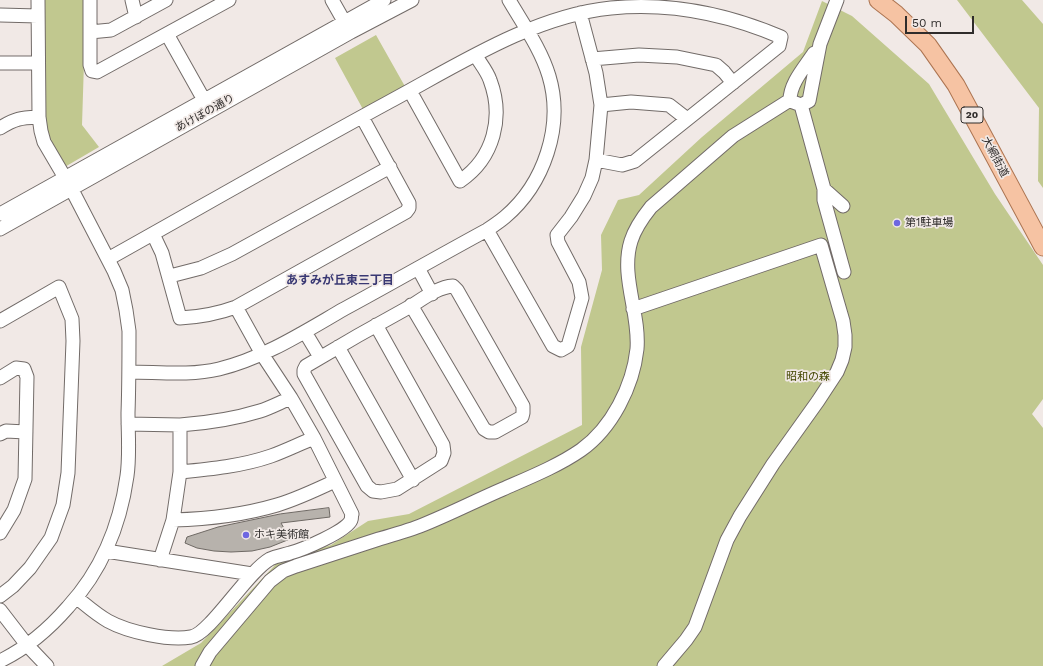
<!DOCTYPE html>
<meta charset="utf-8">
<style>
body{margin:0}
#map{position:relative;width:1043px;height:666px;overflow:hidden;background:#f1e9e6;font-family:"Work Sans",sans-serif}
canvas{display:block}
.scale{position:absolute;left:905px;top:16px;width:69px;height:18px;box-sizing:border-box;border:2px solid #2f2c2b;border-top:0;padding-left:5px;font-size:12px;line-height:14px;white-space:nowrap;color:#2f2c2b;-webkit-text-stroke:3px #f1e9e6;paint-order:stroke}
</style>
<div id="map">
<canvas width="1043" height="666"></canvas>
<div class="scale">50 m</div>
</div>
<script>
const context = document.querySelector('canvas').getContext('2d');
context.lineJoin = 'round';
function paint(path, color) {
  context.fillStyle = color;
  context.fill(path, 'evenodd');
}
function stroke(path, color, width, dash) {
  context.strokeStyle = color;
  context.lineWidth = width;
  context.lineCap = dash ? 'butt' : 'round';
  context.setLineDash(dash || []);
  context.stroke(path);
}
function drawText(font, color, halo, rows, align = 'center') {
  context.font = font + ' "Work Sans","Noto Sans JP",sans-serif';
  context.lineWidth = 3.5;
  context.setLineDash([]);
  context.textBaseline = 'middle';
  context.strokeStyle = halo;
  context.fillStyle = color;
  for (const [text, x, y, turn = 0] of rows) {
    context.save();
    context.translate(x, y);
    context.rotate((+turn || 0) * Math.PI / 180);
    context.textAlign = isNaN(turn) ? turn : align;
    if (halo) context.strokeText(text, 0, 0);
    context.fillText(text, 0, 0);
    context.restore();
  }
}
const green = new Path2D(`
 M43 0H86L82 125 99 147 63 168 44 131Z
 M957 0H1022L1043 24V188L1038 181 1039 108Z
 M822 1 852 16 929 84 995 194 1043 265V399L1032 414 1043 428V666H162L201 643 277 563 331 545 368 521 409 514 582 425 581 347 602 270 601 235 618 200 639 195 702 137 803 52Z
 M376 35 407 90 365 113 335 58Z`);
const building = new Path2D(`
 M329 508 330 517 281 523 290 539 270 547 252 551 231 552 214 551 197 548 185 543 187 537 218 527 280 514Z`);
const minor = new Path2D(`
 M90 0V65L92 71 97 72 229 0
 M132 0 136 17
 M332 0 349 30
 M0 15 38 16
 M90 32 111 30 166 0
 M167 34 204 100
 M592 59 639 55 677 57 716 65 724 72 733 83
 M0 63H38
 M410 91 460 181C494 158 504 117 490 80 487 71 480 63 476 56
 M790 100C790 83 805 67 814 53
 M793 102 801 105 809 101 820 44 837 0
 M601 105 631 102 669 105 687 119
 M801 105 824 189V200L844 272
 M0 128C16 118 21 118 39 117
 M824 189 843 206
 M0 214 384 0
 M0 229 351 32 412 0
 M487 230 553 346 561 350 568 346 582 298 579 282 558 242 557 235 571 217 584 196 592 178 596 160 601 105 596 73 580 13
 M153 234 162 253 180 318C200 317 217 314 236 307L406 212 409 208V203L362 117
 M108 259C201 207 293 154 387 103 456 66 532 16 611 8 671 2 727 14 781 37L779 46 635 161 622 165 596 160
 M418 268 432 294
 M170 276 201 268 232 254 390 167
 M633 309 821 245 843 321 845 335V347L842 360 837 372 818 401 773 464 740 516 727 540 695 627 686 640 664 666
 M0 321 59 287 72 319 73 341 68 473 63 505 51 538 30 568 13 586 0 596
 M376 325 443 445 444 453 441 461 397 489 381 492 373 491 367 486 304 374V370L306 366C341 345 376 325 411 306 424 298 438 287 453 286L457 290 523 406V413L522 417 495 432H489L484 429 411 305
 M305 332 320 357
 M338 347 413 480
 M129 372C158 372 190 376 219 369 264 358 304 332 344 309 392 283 439 256 487 230 493 226 499 222 505 217 544 184 564 126 549 76 541 49 523 24 509 0
 M0 378 16 368 24 369 27 377 25 479 14 510 0 533
 M128 424 180 425
 M0 434 6 431 26 432
 M180 472C211 469 242 466 271 456 285 451 299 444 314 438
 M173 520C209 519 243 515 277 505 297 499 316 490 335 481
 M106 551 252 574
 M160 560 173 520 180 472V425C208 423 234 419 260 411 270 408 281 402 291 398
 M77 598C87 606 97 615 108 621 128 632 169 641 191 637 210 634 247 572 270 559 276 556 284 555 290 553 302 550 347 531 351 520 352 518 351 516 352 514L314 438 291 398 262 354 236 307
 M0 610 27 645 47 666
 M0 661C27 648 48 630 68 607 102 570 120 526 127 476 130 456 128 434 128 413 129 386 129 358 129 331L126 310 122 290 114 271 71 188 44 142 41 131 39 117 38 0
 M202 666 210 652 270 581 283 571 296 566C323 557 351 548 379 539 393 535 407 531 420 526 448 515 475 501 503 489 528 478 558 466 581 450 612 428 633 386 637 349 640 313 620 276 631 241 635 228 643 217 651 207L733 136 790 100`);
const major = new Path2D(`
 M878 0 896 14 928 45 956 85 1043 247`);
const markers = [
 [897,223,4,"#6e67e1"],
 [246,535,4,"#6e67e1"]
];
const shields = [
 [972,115,22]
];
const shieldNames = [
 ["20",972,115]
];
const streetNames = [
 ["あけぼの通り",205,113,-29],
 ["大網街道",995,157,62]
];
const poiNames = [
 ["第1駐車場",905,223],
 ["ホキ美術館",254,535]
];
const parkNames = [
 ["昭和の森",808,377]
];
const neighbourhoodNames = [
 ["あすみが丘東三丁目",340,280]
];
paint(green, '#c1c88f');
paint(building, '#b7b2ac');
stroke(building, '#6e6964', 1);
stroke(minor, '#726b68', 15);
stroke(major, '#ac7451', 19);
stroke(minor, '#fff', 13);
stroke(major, '#f6c3a3', 17);
for (const [x, y, r, color] of markers) {
  const dot = new Path2D();
  dot.arc(x, y, r, 0, 2 * Math.PI);
  context.fillStyle = color;
  context.fill(dot);
  stroke(dot, '#f1e9e6', 1.5);
}
for (const [x, y, w] of shields) {
  const box = new Path2D();
  box.roundRect(x - w / 2, y - 8, w, 16, 3);
  context.fillStyle = '#f1e9e6';
  context.fill(box);
  stroke(box, '#2f2c2b', 1);
}
drawText('bold 10px', '#2f2c2b', null, shieldNames);
drawText('11px', '#2f2c2b', '#f1e9e6', streetNames);
drawText('11px', '#2f2c2b', '#f1e9e6', poiNames, 'left');
drawText('11px', '#434700', '#f1e9e6', parkNames);
drawText('bold 12px', '#393873', '#f1e9e6', neighbourhoodNames);
</script>
